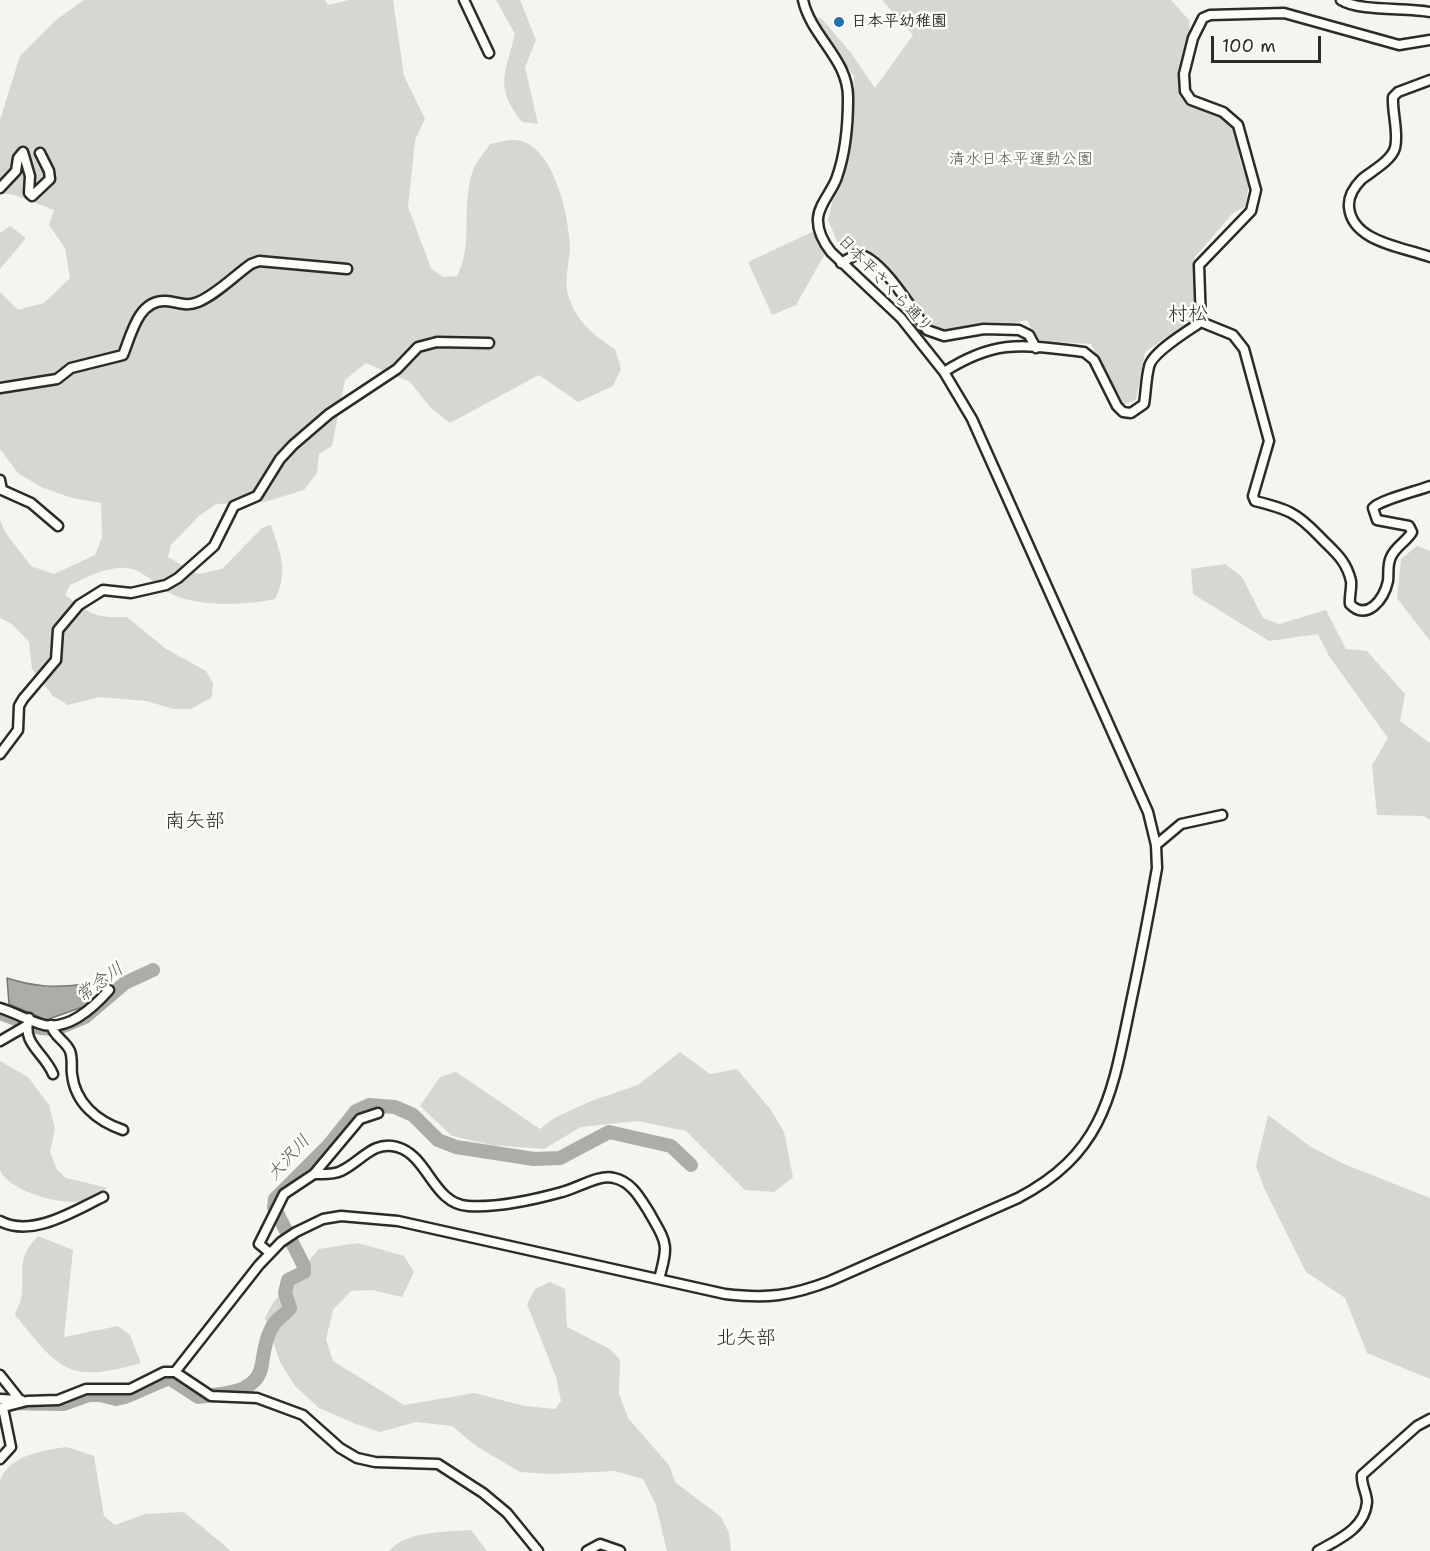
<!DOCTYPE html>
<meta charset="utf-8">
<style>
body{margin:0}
#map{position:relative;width:1430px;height:1551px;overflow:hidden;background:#f5f4ef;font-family:"Shantell Sans",sans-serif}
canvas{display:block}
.scale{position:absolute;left:1211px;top:36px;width:110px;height:27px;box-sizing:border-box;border:3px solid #2b2b2b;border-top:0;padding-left:8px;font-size:18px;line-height:21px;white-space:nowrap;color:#2b2b2b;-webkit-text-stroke:4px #fdfcf7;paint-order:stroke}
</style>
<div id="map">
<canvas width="1430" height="1551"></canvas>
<div class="scale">100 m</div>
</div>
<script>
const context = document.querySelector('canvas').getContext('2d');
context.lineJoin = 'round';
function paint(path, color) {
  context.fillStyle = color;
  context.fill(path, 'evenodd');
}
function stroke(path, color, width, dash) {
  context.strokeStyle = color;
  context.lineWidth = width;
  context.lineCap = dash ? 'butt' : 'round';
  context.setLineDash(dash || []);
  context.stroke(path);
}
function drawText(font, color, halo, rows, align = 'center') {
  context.font = font + ' "Shantell Sans","Klee One",sans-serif';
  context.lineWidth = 5;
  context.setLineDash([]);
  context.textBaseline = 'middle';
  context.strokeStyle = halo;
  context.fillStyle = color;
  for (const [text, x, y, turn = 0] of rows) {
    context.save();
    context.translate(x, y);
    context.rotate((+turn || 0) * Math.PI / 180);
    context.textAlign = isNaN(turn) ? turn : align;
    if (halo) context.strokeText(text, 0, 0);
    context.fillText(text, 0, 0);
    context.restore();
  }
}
const green = new Path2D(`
 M84 0H325L328 5 349 0H393L404 76 425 119 415 140 408 207 431 268 443 277 457 276C474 247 460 201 474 168 477 160 485 152 490 144 497 143 505 140 513 140 553 140 568 214 570 244 570 259 565 276 567 290 572 317 593 336 615 349L621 369 613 386 578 402 539 375 450 423 430 407 410 382 366 363 345 380 332 446 319 454 317 473 304 490 265 502 216 504 199 516 171 545 168 557 198 574 222 569 262 528 271 525C280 552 289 572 275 599 248 605 200 607 174 595 160 589 143 569 127 568 107 566 88 577 70 585L65 595C91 614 93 618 127 617L166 649 206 671 213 683 212 697 191 709H173L147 701 99 697 68 705 53 696 32 669 29 642 12 624 0 618V520L5 532 31 566 54 574 95 555 102 537 101 503 72 498 41 487 18 473 0 449V292L18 310 44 303 70 278 65 248 49 225 54 210 14 195 0 193V120L20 56 56 20Z
 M496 0H520L536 40 525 67 538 124 522 122C494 86 505 75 515 34Z
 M882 0H1171L1189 20 1190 37 1180 85 1192 103 1229 119 1236 136 1240 161 1249 185 1245 207 1233 213 1195 257 1196 316 1145 352 1136 400 1124 404 1091 344 1038 341 1027 320 1011 324 984 322 951 336 930 324 902 288 859 252 849 253 839 246 828 220 853 114 854 76 824 37 812 15 822 19 851 53 875 88 913 35Z
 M10 226 26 238 0 269V233Z
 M814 231 826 252 796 305 772 315 748 262Z
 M1417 546 1430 551V641L1397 598 1401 559Z
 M1225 564 1242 577 1263 618 1279 624 1326 610 1346 649 1367 651 1405 694 1400 721 1430 743V820L1424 816 1377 815 1372 765 1388 738 1329 656 1318 634 1269 641 1193 594 1191 569Z
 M680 1052 710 1074 737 1069 771 1110 784 1132 793 1177 774 1192 745 1190 686 1131 638 1121 581 1127 544 1149 492 1145 452 1136 420 1106 440 1077 456 1072 540 1129 554 1118 591 1101 638 1085Z
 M0 1061 28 1077 49 1105 55 1129 50 1152 57 1170 66 1178 108 1188C101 1192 92 1199 83 1201 62 1206 8 1191 0 1170Z
 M1268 1115 1311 1147 1344 1164 1430 1198V1379L1367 1353 1345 1298 1306 1272 1264 1188 1256 1166Z
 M38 1236 73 1250 64 1337 118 1326 130 1335 141 1363C67 1384 60 1370 15 1315 17 1308 22 1300 22 1292 24 1266 17 1258 38 1236Z
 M358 1243 404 1256 414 1272 402 1297 372 1290 351 1291 333 1310 326 1339 333 1361 404 1405 474 1393 525 1406 555 1409 561 1401 556 1377 527 1304 535 1289 550 1282 565 1289 567 1327 610 1349 620 1360 619 1394 628 1418 669 1465 675 1482 721 1517 729 1533 731 1551H667L656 1505 643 1479 615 1471 550 1474 520 1472 476 1446 452 1426 416 1422 380 1432 356 1424 319 1408 295 1386 280 1362 265 1318 273 1303 319 1249Z
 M67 1447 94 1456 104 1516 115 1525 145 1514 184 1512 231 1551H0C0 1535 0 1495 0 1481 8 1455 45 1450 67 1447Z
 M471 1530 487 1551H389C406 1531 446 1532 471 1530Z`);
const water = new Path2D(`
 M7 978C34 987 56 988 85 984L91 1004 46 1020 9 1004Z`);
const river = new Path2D(`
 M0 1013 40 1028 56 1029 85 1017 125 983 153 970
 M0 1403 64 1404 89 1395H100L116 1399 125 1397 169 1378 198 1397C221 1393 258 1395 262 1364 264 1351 266 1336 274 1324 278 1318 286 1314 290 1308L285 1293 288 1280 304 1272V1266L274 1207 275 1199 328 1146 356 1111 369 1105 395 1107 413 1115 438 1140 456 1147 534 1159 560 1158 609 1132 671 1146 691 1165`);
const minor = new Path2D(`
 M464 0 489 53
 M803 0C811 37 849 59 848 99 848 123 845 154 837 177 833 190 819 204 818 218 817 231 824 243 831 252L901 318 944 372C997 338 1024 345 1084 352L1094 360 1117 406 1123 412 1131 413 1144 404C1146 391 1146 379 1149 367 1151 353 1189 330 1201 322L1199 265 1251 211 1256 190 1238 125 1223 112 1191 100 1185 91 1184 74 1193 38 1203 18 1210 15 1284 13 1399 45 1430 40
 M1341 0C1360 12 1406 7 1430 12
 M1430 80 1398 92 1393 97C1392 113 1399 133 1395 148 1391 161 1372 171 1362 179 1354 187 1348 196 1349 207 1352 242 1403 247 1430 257
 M0 188 16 171 18 158 23 152 30 176 29 193 32 196 50 179 49 171 40 153
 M841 263 857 254C881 256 913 311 927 330L944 336 984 329 1019 330 1029 335 1036 348
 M1201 322 1233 335 1244 349 1269 441 1253 496 1255 501C1287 509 1296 512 1319 536 1333 551 1346 559 1351 581 1352 588 1349 597 1350 604 1367 622 1384 599 1388 581 1389 573 1387 565 1391 557 1395 547 1407 541 1412 532L1409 526 1377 520 1373 508C1380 500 1417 491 1430 486
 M0 388 57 379 71 368 123 355C131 336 138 299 166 301 178 302 186 307 198 302 217 294 234 276 251 264L259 261 347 269
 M0 480 2 490 31 503 58 526
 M0 754 18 730 19 706 23 699 56 660 58 630 79 605 103 590 131 593 166 585 178 578 214 546 234 506 257 496 280 459 293 445 329 414 397 369 418 347 437 342 489 343
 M1156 845 1181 824 1222 815
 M0 1008C14 1012 31 1022 44 1025 70 1030 94 1007 109 990
 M29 1018C21 1044 44 1052 53 1074
 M51 1025C54 1037 65 1040 70 1051 73 1059 71 1067 72 1074 75 1103 97 1121 123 1130
 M0 1041 26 1026
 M314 1174C323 1174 333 1175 341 1171 361 1162 373 1140 397 1147 428 1155 433 1204 468 1206 498 1208 533 1200 562 1192 578 1188 599 1174 614 1178 632 1182 640 1198 649 1212 667 1244 669 1243 659 1279
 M0 1221C32 1238 74 1211 103 1197
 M270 1253 259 1244 284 1194 314 1174 360 1119 378 1113
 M175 1372 259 1265 281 1242 296 1232 323 1219 341 1216 398 1221 725 1294C767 1299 791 1296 830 1281L1018 1198C1104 1153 1112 1094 1130 1007 1140 960 1149 914 1157 868L1156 845 1148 812 972 419 944 372
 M0 1375 19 1399
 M0 1399 21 1400
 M0 1408 27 1401 58 1400 86 1389H130L164 1372H175L211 1396 257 1398 303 1415 340 1448 357 1458 375 1462 438 1464 483 1493 507 1513 538 1551
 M0 1459 11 1447 3 1408
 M587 1551 600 1544 620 1551
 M1318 1551C1337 1540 1365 1529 1367 1502 1367 1493 1361 1485 1362 1475L1417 1426 1430 1419`);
const markers = [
 [839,22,6,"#1f6fb2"]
];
const poiNames = [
 ["日本平幼稚園",851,22]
];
const parkNames = [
 ["清水日本平運動公園",1021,160]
];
const streetNames = [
 ["日本平さくら通り",885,284,46]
];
const waterNames = [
 ["常念川",100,983,-36],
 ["大沢川",289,1158,-48]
];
const quarterNames = [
 ["村松",1188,315],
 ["南矢部",195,822],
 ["北矢部",746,1339]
];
paint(green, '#d7d6d2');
paint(water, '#adaca9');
stroke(water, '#797877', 1.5);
stroke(river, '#adaca9', 14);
stroke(minor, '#2b2b2b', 13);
stroke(minor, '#fdfcf7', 8);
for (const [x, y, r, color] of markers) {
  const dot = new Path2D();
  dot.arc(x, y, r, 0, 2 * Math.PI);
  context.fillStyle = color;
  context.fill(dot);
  stroke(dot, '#fdfcf7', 2);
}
drawText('bold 16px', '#2b2b2b', '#fdfcf7', poiNames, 'left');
drawText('16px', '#565655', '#fdfcf7', parkNames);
drawText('16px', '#2b2b2b', '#fdfcf7', streetNames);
drawText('italic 18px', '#585857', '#fdfcf7', waterNames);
drawText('20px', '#2b2b2b', '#fdfcf7', quarterNames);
</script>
